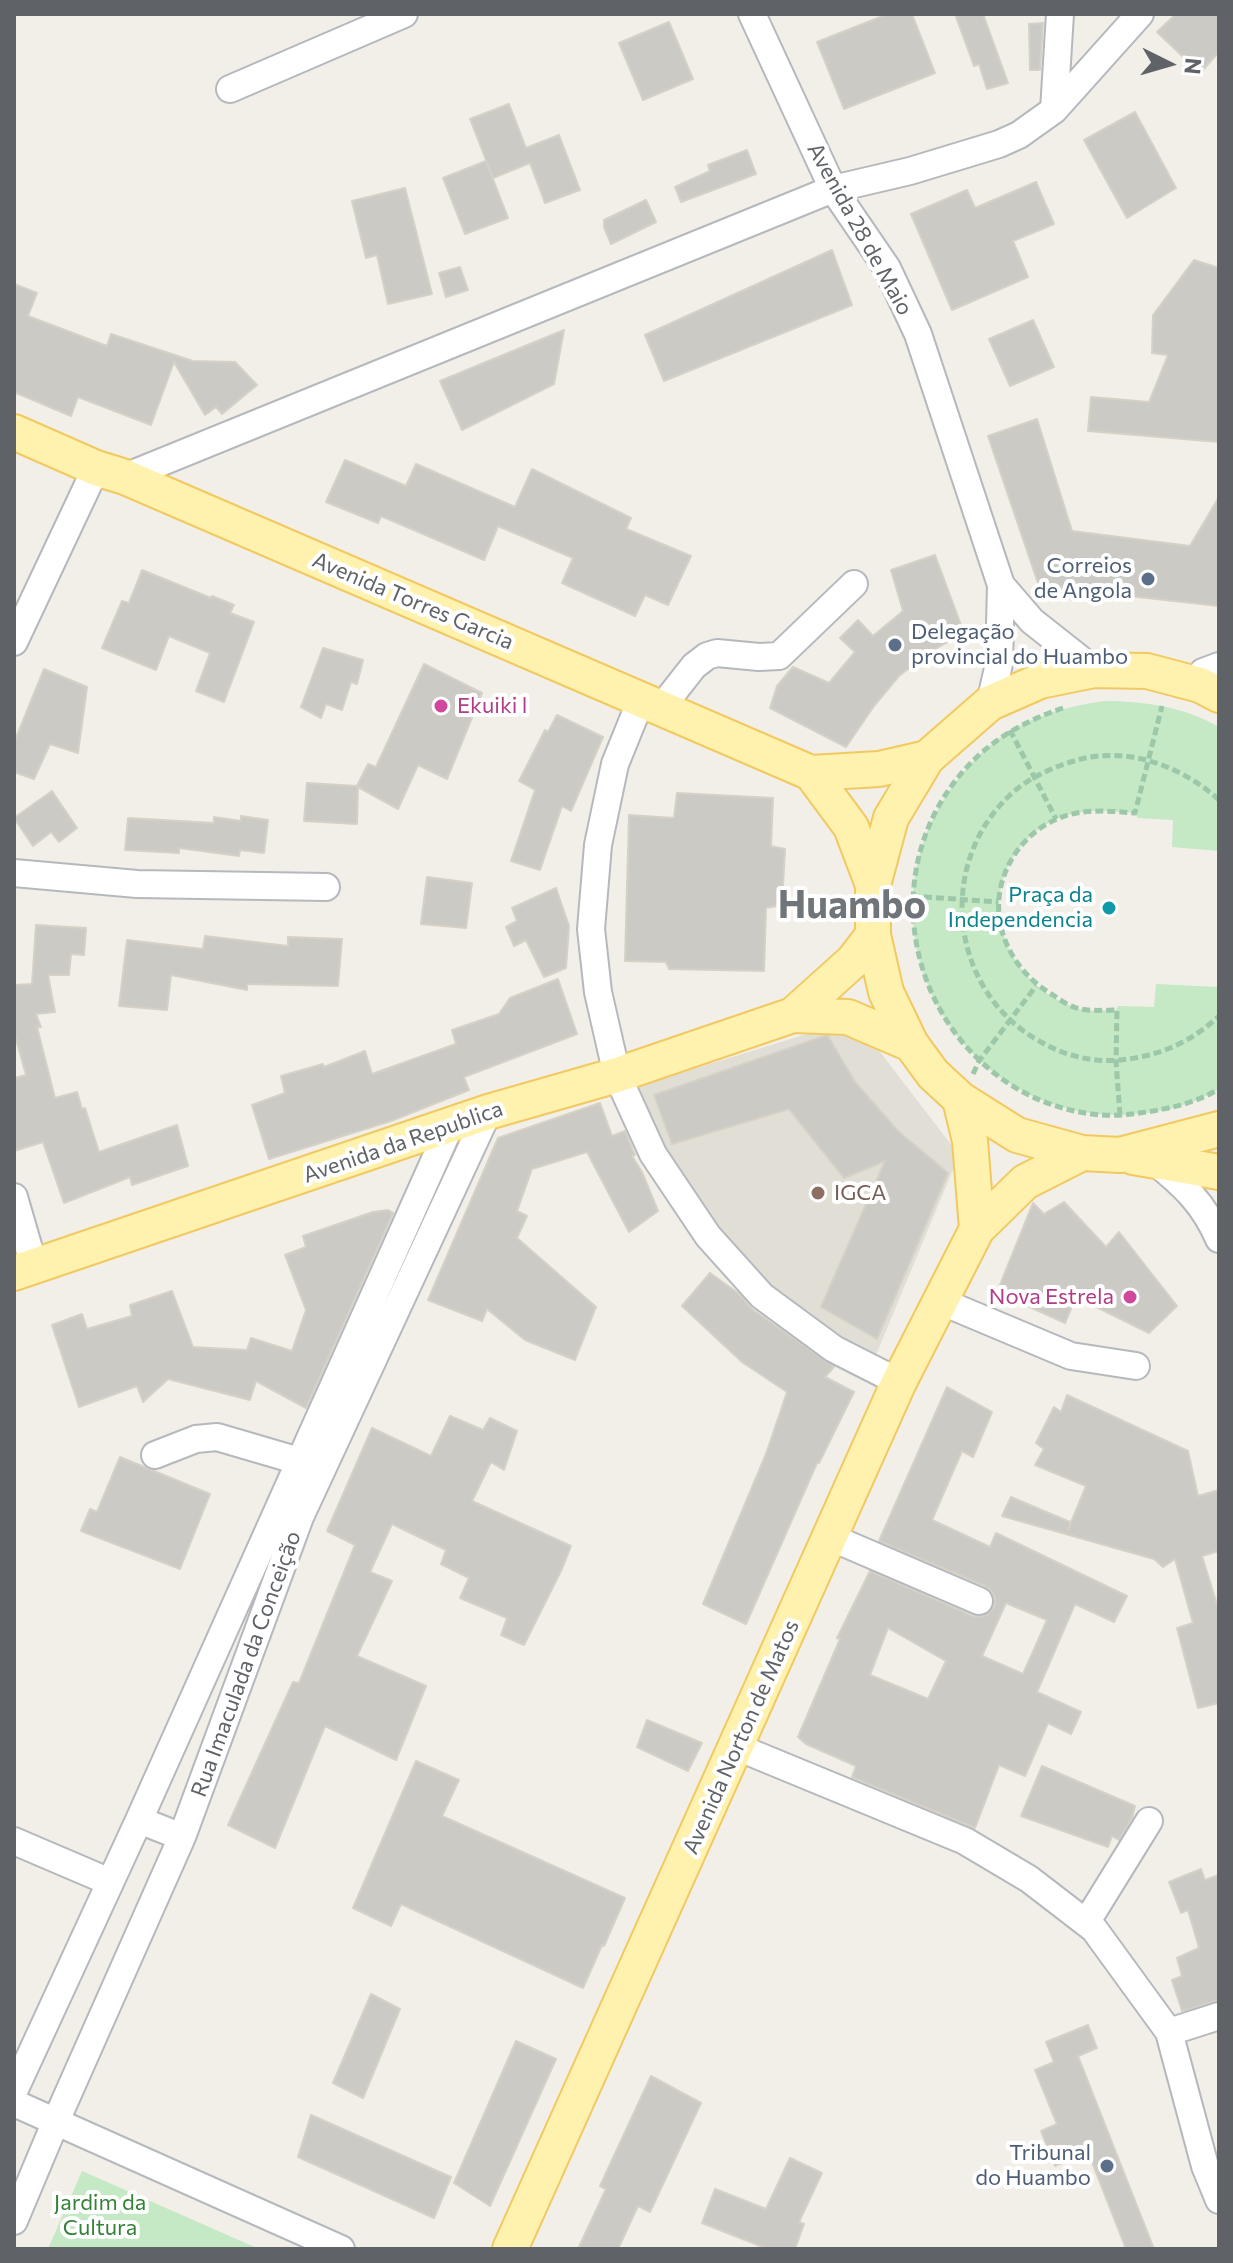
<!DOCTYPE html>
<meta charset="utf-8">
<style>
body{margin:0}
#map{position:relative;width:1233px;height:2263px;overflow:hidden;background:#f1efe8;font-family:Commissioner,sans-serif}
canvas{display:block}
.frame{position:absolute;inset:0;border:16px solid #5f6368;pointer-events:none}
.north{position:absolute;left:1129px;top:24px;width:80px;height:80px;-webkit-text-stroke:6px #fff;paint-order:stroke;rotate:95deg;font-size:22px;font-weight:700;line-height:32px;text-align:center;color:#5f6368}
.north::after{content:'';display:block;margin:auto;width:28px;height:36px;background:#5f6368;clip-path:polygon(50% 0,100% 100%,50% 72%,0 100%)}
</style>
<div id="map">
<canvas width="1233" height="2263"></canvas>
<div class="frame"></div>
<div class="north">N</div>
</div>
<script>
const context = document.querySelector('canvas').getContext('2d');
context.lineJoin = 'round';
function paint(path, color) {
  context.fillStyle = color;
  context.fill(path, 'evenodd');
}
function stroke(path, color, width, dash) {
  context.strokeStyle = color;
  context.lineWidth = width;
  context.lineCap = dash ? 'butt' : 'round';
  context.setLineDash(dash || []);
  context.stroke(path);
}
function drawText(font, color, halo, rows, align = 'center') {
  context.font = font + ' Commissioner,sans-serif';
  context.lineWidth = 8;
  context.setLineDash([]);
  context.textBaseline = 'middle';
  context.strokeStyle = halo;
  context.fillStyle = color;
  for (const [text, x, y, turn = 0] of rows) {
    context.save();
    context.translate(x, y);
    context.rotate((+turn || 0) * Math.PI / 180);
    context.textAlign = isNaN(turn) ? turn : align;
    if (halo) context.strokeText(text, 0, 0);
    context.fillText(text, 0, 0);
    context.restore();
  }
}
const education = new Path2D(`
 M826 1028 874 1044 959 1155 876 1355 840 1338 773 1288 718 1230 668 1155 636 1087Z`);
const green = new Path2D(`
 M1104 701C1143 701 1185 707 1219 727V851L1172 847 1173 820 1138 818 1135 813C1109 811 1082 808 1057 819 1040 826 1025 839 1015 854 977 912 1012 985 1074 1007 1086 1012 1103 1010 1116 1010L1118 1006 1154 1007 1156 984 1219 987V1089C1181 1112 1129 1120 1084 1112 943 1087 868 928 941 804 959 774 982 748 1012 730 1041 713 1071 706 1104 701Z
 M82 2171 259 2249H48Z`);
const building = new Path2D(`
 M888 14H912L935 73 844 109 817 42Z
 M955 14H983L1008 83 987 89 979 64 974 66Z
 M1176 14H1219V52L1200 73 1157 32Z
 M669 22 693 79 643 100 619 43Z
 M1043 23 1040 70H1030L1029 24Z
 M509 104 526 148 559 135 580 190 545 203 530 163 493 178 470 119Z
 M1135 112 1176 188 1127 218 1084 140Z
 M747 150 756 174 681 202 675 187 710 171 708 165Z
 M486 161 508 218 465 234 443 178Z
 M1036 182 1054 224 1013 241 1028 277 952 310 911 214 967 190 975 208Z
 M405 188 432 294 388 304 377 255 366 258 352 201Z
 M646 200 656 222 611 244 604 227V220Z
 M832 250 852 305 664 381 645 335Z
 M1194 260 1219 268V442L1088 431 1091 397 1149 402 1168 355 1152 353 1153 315Z
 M460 267 468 290 446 297 439 273Z
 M14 284 37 293 28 316 107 346 111 334 193 361 235 362 257 385 222 414 216 407 205 415 174 362 151 425 78 397 71 416 14 392Z
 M1033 320 1054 367 1010 386 989 339Z
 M564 330 554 384 462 430 440 381Z
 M1037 419 1072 531 1190 546 1219 497V606L1039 586 988 436Z
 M345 460 406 486 416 464 515 507 532 469 631 518 626 529 691 556 668 605 645 595 635 616 562 583 573 558 498 526 484 560 381 516 378 523 326 502Z
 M935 555 964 633 930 652 899 676 874 706 846 747 770 708 777 686 793 667 829 683 855 652 840 638 858 620 873 636 903 611 891 570Z
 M142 570 211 598 212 596 234 605 230 613 254 622 224 702 196 691 210 653 169 636 156 670 102 648 122 601 129 603Z
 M323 648 363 660 357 684 351 682 342 710 326 704 321 718 301 707Z
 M424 664 482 693 447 779 418 765 398 809 358 787 357 824 304 821 307 783 357 786 368 764 376 767Z
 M44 669 87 687 78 753 50 744 34 779 14 772V743Z
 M557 715 603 737 571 811 562 806 540 870 511 861 535 790 519 781 545 730 548 732Z
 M52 791 77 828 59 842 51 832 33 846 14 818Z
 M677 793 773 798 771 846 785 849 782 905 766 908 764 971 669 969 666 962 625 961 629 815 674 818Z
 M241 816 268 820 264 853 240 850 239 856 179 848V853L125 850 128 818 214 823V817L241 821Z
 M427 877 472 883 466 928 421 924Z
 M556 888 569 926 566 968 544 977 526 940 514 946 506 927 517 921 512 908Z
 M36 925 86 928 84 955 71 954 69 975H48L55 1012 36 1014 41 1027H37L55 1098 77 1092 82 1109 85 1108 99 1152 177 1125 188 1166 132 1185 130 1177 64 1203 43 1142 14 1151V1078L26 1075 14 1032V985L32 984Z
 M205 936 288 946V937L342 939 338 986 247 984V990L171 975 167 1010 119 1006 127 940 203 949Z
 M558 979 577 1034 464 1077 469 1090 391 1121 269 1159 252 1105 285 1093 281 1076 323 1064 324 1067 365 1051 372 1074 456 1044 452 1030 499 1014 510 998Z
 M824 1036H828L855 1082 898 1131 948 1173 877 1339 821 1307 885 1161 844 1178 789 1109 672 1144 654 1095Z
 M600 1103 612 1136 625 1131 635 1155 632 1156 642 1172 658 1211 629 1232 587 1152 532 1169 517 1211 527 1216 517 1238 596 1307 575 1360 525 1340 487 1309 482 1321 428 1300 498 1138Z
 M1064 1202 1106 1247 1119 1232 1177 1306 1149 1333 1076 1297 1065 1323 997 1292 1033 1203 1044 1214Z
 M388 1210 393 1213 306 1408 256 1381 250 1400 168 1379 143 1402 137 1386 79 1407 52 1325 82 1314 87 1329 132 1316 130 1305 172 1291 193 1347 247 1350 251 1338 292 1351 306 1310 285 1255 306 1247 303 1236 373 1212Z
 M710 1273 738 1293 752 1309 834 1367 825 1377 854 1392 819 1463H817L746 1624 703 1604 766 1454 787 1392 742 1362 682 1306Z
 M947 1387 992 1412 973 1457 962 1451 932 1520 990 1547 996 1533 1127 1596 1114 1622 1075 1604 1037 1692 1081 1712 1071 1734 1048 1723 1025 1776 999 1765 975 1828 852 1777 856 1766 806 1744 798 1737 840 1639 837 1638 870 1571 973 1616 982 1617 988 1614 994 1607 995 1598 992 1592 985 1586 879 1541ZM1006 1603 1047 1620 1023 1674 982 1656ZM888 1628 946 1661 928 1699 870 1675Z
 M1067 1395 1188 1451 1198 1496 1219 1490V1551L1202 1556 1219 1611V1703L1198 1708 1177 1628 1193 1623 1175 1559 1163 1567 1154 1559 1002 1516 1011 1497 1070 1522 1068 1530 1086 1486 1035 1465 1044 1449 1036 1443 1054 1407 1061 1412Z
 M450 1416 483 1430 490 1418 517 1431 504 1470 491 1462 472 1501 571 1546 562 1569 524 1645 501 1635 507 1618 460 1598 469 1578 441 1564 446 1550 392 1524 370 1572 392 1581 357 1656 426 1686 396 1760 325 1726 275 1848 228 1825 293 1682 299 1683 355 1545 327 1531 372 1428 431 1456Z
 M120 1457 210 1494 180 1569 81 1531 90 1509 97 1512Z
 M647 1720 702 1743 688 1771 637 1747Z
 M416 1761 459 1780 442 1816 625 1898 604 1946 602 1945 583 1988 401 1904 391 1926 353 1908Z
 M1042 1766 1135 1806 1132 1818 1119 1840 1112 1836 1108 1847 1021 1816Z
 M1201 1869 1205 1880 1219 1875V2000L1182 2011 1172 1980 1182 1976 1177 1958 1199 1948 1188 1910 1181 1913 1169 1882Z
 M371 1994 400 2009 363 2098 333 2083Z
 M1088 2025 1097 2048 1078 2056 1154 2249H1126L1088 2152 1055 2166 1041 2131 1057 2124 1035 2070 1054 2062 1046 2042Z
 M516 2041 556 2059 490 2206 454 2183Z
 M651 2076 701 2103 650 2212 638 2206 618 2249H578L606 2189 600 2186Z
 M311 2115 451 2177 434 2218 298 2157Z
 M790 2158 822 2173 799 2222 804 2224 795 2249H768L702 2223 715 2189 766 2209Z`);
const path = new Path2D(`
 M1063 708C1033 718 1003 733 979 755 874 852 899 1022 1021 1091 1054 1109 1095 1119 1132 1114 1163 1110 1192 1105 1219 1089
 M1010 730 1056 819
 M1219 800C1181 765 1124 745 1074 761 1051 768 1028 778 1010 795 935 865 950 993 1041 1042 1067 1057 1098 1064 1128 1059 1164 1054 1192 1041 1219 1016
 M912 896 998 902
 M973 1074 979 1061 1036 986
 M1120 1115 1116 1061 1117 1010C1104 1010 1086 1012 1074 1007 1067 1005 1059 999 1053 995 1003 966 981 905 1015 854 1025 839 1040 826 1057 819 1082 808 1109 811 1135 813L1162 706`);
const minor = new Path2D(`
 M752 14 833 189 887 268 918 334 1001 585 999 664 990 703
 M230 89 404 14
 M1054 110 1060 14
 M125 477 833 189 910 171 999 144 1019 135 1054 110 1140 14
 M1001 585 1032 621 1094 670
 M14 642 96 468
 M1203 672 1219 666
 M641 700 615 764 598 845 591 929 598 992 617 1075 653 1154 708 1236 762 1296 834 1349 899 1382
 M661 708 694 666 707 656 717 653 759 657 779 656 854 584
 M14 873 137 884 326 887
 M1155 1162C1184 1185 1204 1204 1219 1239
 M14 1197 34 1266
 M940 1301 1071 1356 1136 1366
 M155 1455 196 1439 217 1437 299 1461
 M830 1537 979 1601
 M737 1747 965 1841 1029 1879 1094 1929 1169 2032 1205 2166 1219 2200
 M139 1820 182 1837
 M14 1841 110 1882
 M1086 1923 1149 1821
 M1169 2032 1219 2016
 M14 2091 139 1820 450 1126
 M14 2103 341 2249
 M14 2221 56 2121 182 1837 300 1517 488 1112`);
const major = new Path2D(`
 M14 432 96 468 125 477 811 773 879 769 927 758
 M1219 695 1200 685 1147 671 1094 670 1040 681 990 703 927 758 891 818 873 885V935L886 992 911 1044 933 1074 960 1099 1017 1135 1082 1153 1120 1155 1219 1129
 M811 773 851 827 873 885
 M793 1015 853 961 873 935
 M960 1099 970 1141 977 1229
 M1133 1157 1219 1172
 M14 1273 488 1112 617 1075 793 1015 848 1017 911 1044
 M510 2249 899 1382 977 1229 1025 1182 1082 1153`);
const markers = [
 [1148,579,8,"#5c6f8a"],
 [895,645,8,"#5c6f8a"],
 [441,706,8,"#d1479c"],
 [1109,908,8,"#0f9aa8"],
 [818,1193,8,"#8d6e63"],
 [1130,1297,8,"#d1479c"],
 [1107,2166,8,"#5c6f8a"]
];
const streetNames = [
 ["Avenida 28 de Maio",860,229,61],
 ["Avenida Torres Garcia",413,601,23],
 ["Avenida da Republica",403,1142,-19],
 ["Rua Imaculada da Conceição",246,1664,-70],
 ["Avenida Norton de Matos",741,1737,-66]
];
const serviceNames = [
 ["Correios",1132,566],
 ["de Angola",1132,591],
 ["Delegação",911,632,"left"],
 ["provincial do Huambo",911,657,"left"],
 ["Tribunal",1091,2153],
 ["do Huambo",1091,2178]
];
const hotelNames = [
 ["Ekuiki l",457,706],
 ["Nova Estrela",1114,1297,"right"]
];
const cultureNames = [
 ["Praça da",1093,895],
 ["Independencia",1093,920]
];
const educationNames = [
 ["IGCA",834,1193]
];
const parkNames = [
 ["Jardim da",100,2203],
 ["Cultura",100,2228]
];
const townNames = [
 ["Huambo",852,905]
];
paint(education, '#e1ded6');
paint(green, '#c5e8c5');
paint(building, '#cccac5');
stroke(building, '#d6d1c6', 2);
stroke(minor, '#b5b8bc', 30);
stroke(major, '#f2c960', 38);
stroke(path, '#9cc7a9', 5, [8, 4]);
stroke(minor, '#fff', 26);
stroke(major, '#fff2af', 34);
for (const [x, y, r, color] of markers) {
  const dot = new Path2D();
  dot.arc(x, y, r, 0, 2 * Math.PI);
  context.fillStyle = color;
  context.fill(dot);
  stroke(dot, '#fff', 3);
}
drawText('22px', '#5f6368', '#fff', streetNames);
drawText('22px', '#4e5e75', '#fff', serviceNames, 'right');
drawText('22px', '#b23c85', '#fff', hotelNames, 'left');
drawText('22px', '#0d838f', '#fff', cultureNames, 'right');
drawText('22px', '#785e54', '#fff', educationNames, 'left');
drawText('22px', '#348238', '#fff', parkNames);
drawText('bold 38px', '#70757a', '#fff', townNames);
</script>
